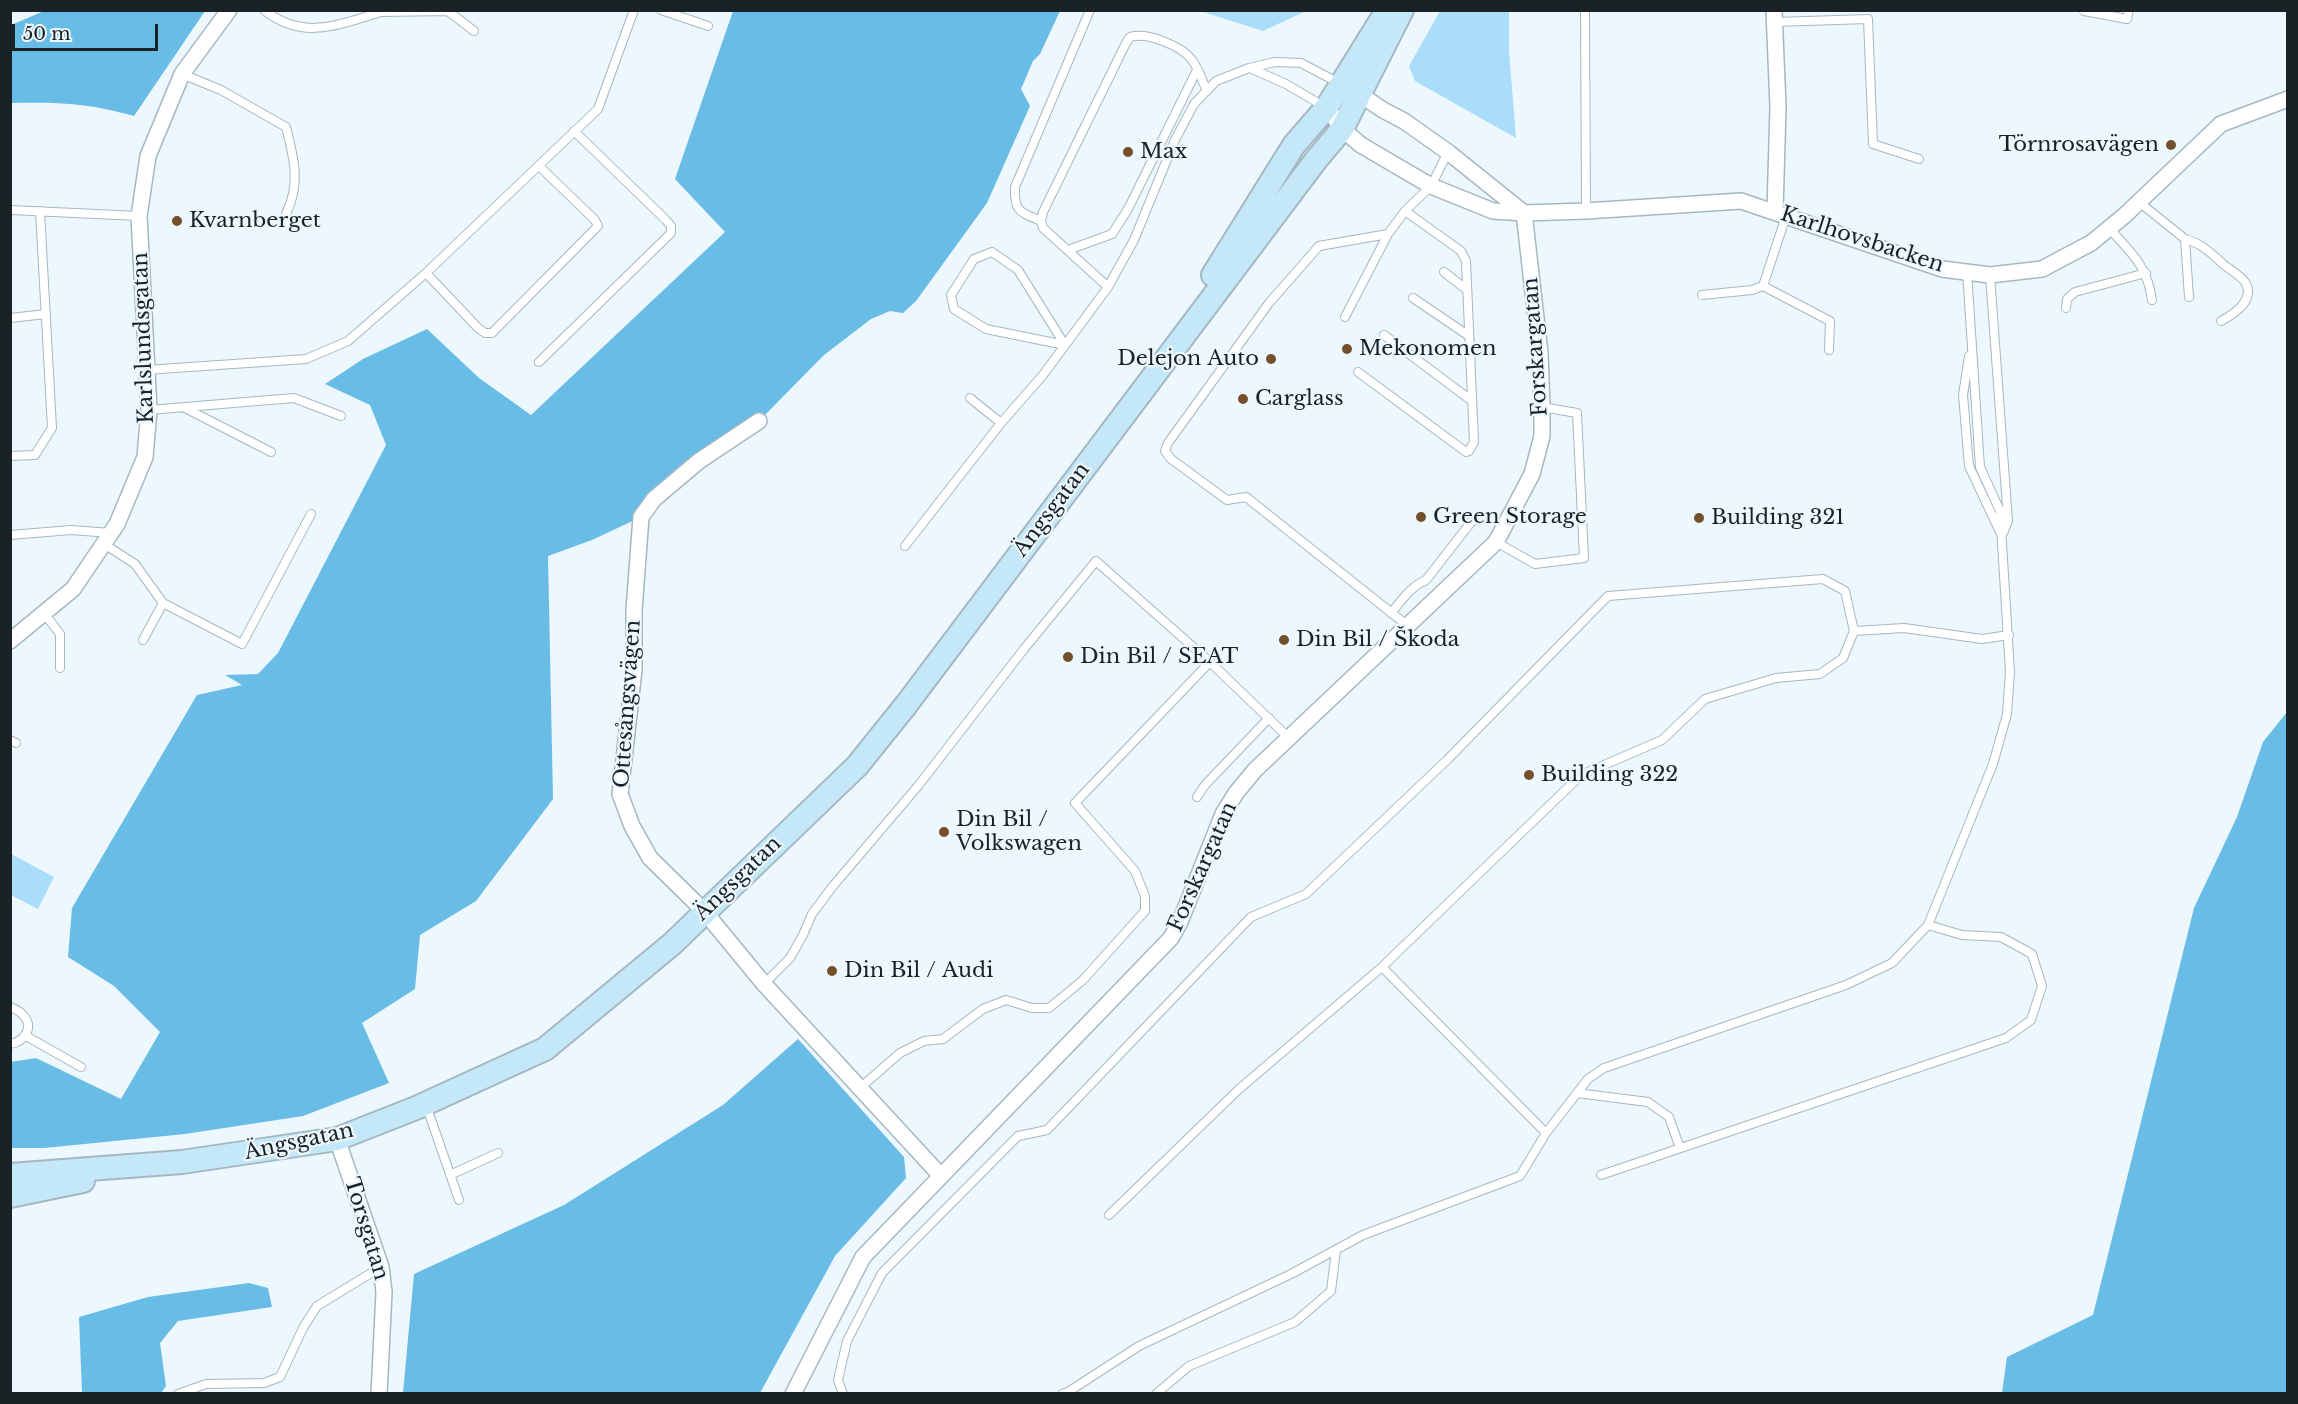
<!DOCTYPE html>
<meta charset="utf-8">
<style>
body{margin:0}
#map{position:relative;width:2298px;height:1404px;overflow:hidden;background:#ecf7fe;font-family:"Libre Baskerville",serif}
canvas{display:block}
.frame{position:absolute;inset:0;border:12px solid #1b2225;pointer-events:none}
.scale{position:absolute;left:12px;top:24px;width:146px;height:27px;box-sizing:border-box;border:3px solid #1b2225;border-top:0;padding-left:8px;font-size:18px;line-height:21px;white-space:nowrap;color:#1b2225;-webkit-text-stroke:4px #ecf7fe;paint-order:stroke}
</style>
<div id="map">
<canvas width="2298" height="1404"></canvas>
<div class="frame"></div>
<div class="scale">50 m</div>
</div>
<script>
const context = document.querySelector('canvas').getContext('2d');
context.lineJoin = 'round';
function paint(path, color) {
  context.fillStyle = color;
  context.fill(path, 'evenodd');
}
function stroke(path, color, width, dash) {
  context.strokeStyle = color;
  context.lineWidth = width;
  context.lineCap = dash ? 'butt' : 'round';
  context.setLineDash(dash || []);
  context.stroke(path);
}
function drawText(font, color, halo, rows, align = 'center') {
  context.font = font + ' "Libre Baskerville",serif';
  context.lineWidth = 4.5;
  context.setLineDash([]);
  context.textBaseline = 'middle';
  context.strokeStyle = halo;
  context.fillStyle = color;
  for (const [text, x, y, turn = 0] of rows) {
    context.save();
    context.translate(x, y);
    context.rotate((+turn || 0) * Math.PI / 180);
    context.textAlign = isNaN(turn) ? turn : align;
    if (halo) context.strokeText(text, 0, 0);
    context.fillText(text, 0, 0);
    context.restore();
  }
}
const green = new Path2D(`
 M1200 11H1306L1263 31Z
 M1440 11H1509V51L1516 138 1415 81 1409 66Z
 M11 854 54 877 38 909 11 895Z`);
const forest = new Path2D(`
 M44 11V10L205 11 134 116C88 103 58 102 11 103V25Z
 M733 11H1060L1040 54 1033 61 1021 89 1030 106 987 203 916 301 903 313 890 311 871 319 824 355 759 421 641 517 592 540 548 556 553 799 476 901 420 935 415 989 362 1023 389 1083 303 1116 185 1134 44 1148H11L10 1062 36 1058 121 1099 160 1032 114 986 68 957 72 908 197 695 242 685 225 675 258 674 278 653 386 445 370 405 325 384 363 359 427 329 479 378 531 415 725 232 675 179Z
 M2287 712V1393H2002L2007 1357 2093 1315 2194 908 2237 817 2263 742Z
 M798 1039 904 1157 906 1178 835 1256 760 1393H403L414 1274 564 1205 723 1105Z
 M249 1283 268 1288 272 1307 178 1321 160 1343 166 1386 161 1393H82L79 1317 148 1297Z`);
const service = new Path2D(`
 M264 10C303 41 338 25 381 12L380 10
 M661 10 708 26
 M1585 10 1586 211
 M2084 11 2127 19 2129 10
 M381 12 448 11 474 31
 M1775 22 1868 19 1873 144 1919 159
 M1250 68 1286 84 1325 107
 M182 74 221 90 286 127C294 159 301 183 286 214
 M2139 202 2185 239 2189 297
 M10 210 139 216
 M1041 221C1020 212 1014 212 1015 187L1090 10
 M2109 228C2132 254 2147 265 2152 300
 M1388 234 1319 246 1269 303 1168 443 1165 451 1171 459 1227 500 1246 497 1408 626
 M2185 239C2201 243 2211 253 2223 264 2229 269 2240 275 2245 282 2256 300 2234 314 2221 321
 M1068 250 1112 234 1128 209 1197 70
 M992 252 1018 270 1065 345 986 329 954 309 951 295 974 259Z
 M1444 272 1467 290
 M426 273 478 328 485 333H492L598 226 595 220 539 166
 M1990 275 2008 521 2003 533
 M1763 286 1830 321 1829 350
 M1108 287 1043 228 1041 221 1043 212 1126 43 1130 37C1147 32 1182 46 1192 60 1199 69 1202 81 1207 91
 M1702 295 1752 290 1763 286 1786 216
 M1413 298 1469 336
 M2066 308 2067 299 2075 292 2146 273
 M1345 317 1388 234 1405 211 1431 186 1448 152
 M10 318 46 314
 M1384 335 1472 401
 M1969 356 1963 395 1969 466 2000 532
 M539 362 671 233V226L665 219 574 131
 M146 370 306 359 348 341 426 273 598 109 634 10
 M1358 372 1466 452 1469 451 1474 442 1466 261 1461 251 1405 211
 M970 398 1001 423 1043 375 1108 287 1134 240 1175 140 1194 104 1216 81 1249 68 1275 62 1301 63 1339 83
 M185 408 271 452
 M149 410 294 398 341 416
 M10 456 35 455 52 428 40 211
 M10 535 71 530 111 533
 M1496 542 1535 564 1584 558 1577 413 1542 407
 M104 544 135 564 163 603 242 644 311 514
 M905 546 1001 423
 M44 613 60 634V668
 M1391 613C1402 600 1410 587 1426 580L1472 521
 M143 640 163 603
 M10 740 16 743
 M1197 797 1205 785 1269 718
 M1382 967 1546 1133
 M764 984 790 958 803 935 812 914 833 886 918 786 1024 649 1096 561 1210 662 1289 738
 M10 1007C15 1009 20 1011 23 1015 35 1027 24 1042 10 1044
 M26 1036 81 1067
 M860 1088 900 1053 924 1041 943 1039 983 1009 1006 1000 1032 1008H1049L1083 980 1145 911V896L1135 871 1075 803 1210 662
 M1577 1093 1648 1102 1669 1117 1680 1148
 M426 1105 459 1200
 M450 1175 498 1153
 M1601 1175 2006 1038 2031 1020 2042 986 2032 954 2001 937 1962 935 1928 925
 M1109 1215 1238 1090 1382 967 1581 775 1662 740 1705 699 1776 678 1820 674 1843 658 1854 631
 M178 1394 206 1384 264 1383 280 1377 303 1328 317 1306 381 1267
 M843 1394 838 1380 847 1341 882 1273 1018 1136 1047 1130 1251 917 1306 894 1448 759 1608 596 1823 579 1845 591 1854 631 1904 628 1982 639 2009 635
 M1062 1394 1068 1392 1139 1346 1291 1274 1363 1235 1520 1176 1546 1133 1577 1093 1588 1079 1604 1068 1846 985 1892 963 1928 925 1993 764 2007 714 2010 672 2000 511 1980 467 1967 272
 M1156 1394 1189 1366 1295 1322 1331 1291 1336 1250`);
const minor = new Path2D(`
 M1774 10 1778 107 1775 211
 M1327 107 1342 129 1361 145 1431 186 1493 211 1524 213 1586 211 1741 201 1942 269 1990 275 2042 269 2091 243 2124 216 2221 124 2288 99
 M759 421 699 461 654 499 641 517 634 610V670L620 794 632 826 650 858 704 911 764 984 941 1176
 M10 641 73 589 117 524 145 457 149 410 139 216 148 156 182 74 229 10
 M337 1139 381 1267 384 1292 379 1394
 M793 1394 863 1257 1171 938 1180 922 1223 814 1236 793 1255 770 1496 542 1532 474 1542 436V407L1540 353 1524 213 1448 152 1404 121 1383 110 1352 89`);
const secondary = new Path2D(`
 M1213 275 1294 145 1327 107 1383 17
 M10 1175 182 1162 337 1139 416 1108 545 1049 672 944 857 766 906 705 1316 160 1342 129 1402 10
 M10 1196 83 1181`);
const markers = [
 [2171,145,6,"#744f2b"],
 [1128,152,6,"#744f2b"],
 [177,221,6,"#744f2b"],
 [1347,349,6,"#744f2b"],
 [1271,359,6,"#744f2b"],
 [1243,399,6,"#744f2b"],
 [1421,517,6,"#744f2b"],
 [1699,518,6,"#744f2b"],
 [1284,640,6,"#744f2b"],
 [1068,657,6,"#744f2b"],
 [1529,775,6,"#744f2b"],
 [944,832,6,"#744f2b"],
 [832,971,6,"#744f2b"]
];
const poiNames = [
 ["Törnrosavägen",2159,145,"right"],
 ["Max",1140,152],
 ["Kvarnberget",189,221],
 ["Mekonomen",1359,349],
 ["Delejon Auto",1259,359,"right"],
 ["Carglass",1255,399],
 ["Green Storage",1433,517],
 ["Building 321",1711,518],
 ["Din Bil / Škoda",1296,640],
 ["Din Bil / SEAT",1080,657],
 ["Building 322",1541,775],
 ["Din Bil /",956,820],
 ["Volkswagen",956,844],
 ["Din Bil / Audi",844,971]
];
const streetNames = [
 ["Karlhovsbacken",1862,240,18],
 ["Karlslundsgatan",144,338,-92],
 ["Forskargatan",1536,347,-94],
 ["Ängsgatan",1052,510,-53],
 ["Ottesångsvägen",628,704,-86],
 ["Forskargatan",1203,867,-66],
 ["Ängsgatan",738,879,-44],
 ["Ängsgatan",299,1142,-12],
 ["Torsgatan",366,1229,73]
];
paint(green, '#a9ddf9');
paint(forest, '#69bce5');
stroke(service, '#a5b8c2', 10);
stroke(minor, '#a5b8c2', 18);
stroke(secondary, '#a5b8c2', 26);
stroke(service, '#fff', 8);
stroke(minor, '#fff', 15);
stroke(secondary, '#c4e8f8', 22);
for (const [x, y, r, color] of markers) {
  const dot = new Path2D();
  dot.arc(x, y, r, 0, 2 * Math.PI);
  context.fillStyle = color;
  context.fill(dot);
  stroke(dot, '#ecf7fe', 2);
}
drawText('21px', '#1b2225', '#ecf7fe', poiNames, 'left');
drawText('21px', '#1b2225', '#ecf7fe', streetNames);
</script>
